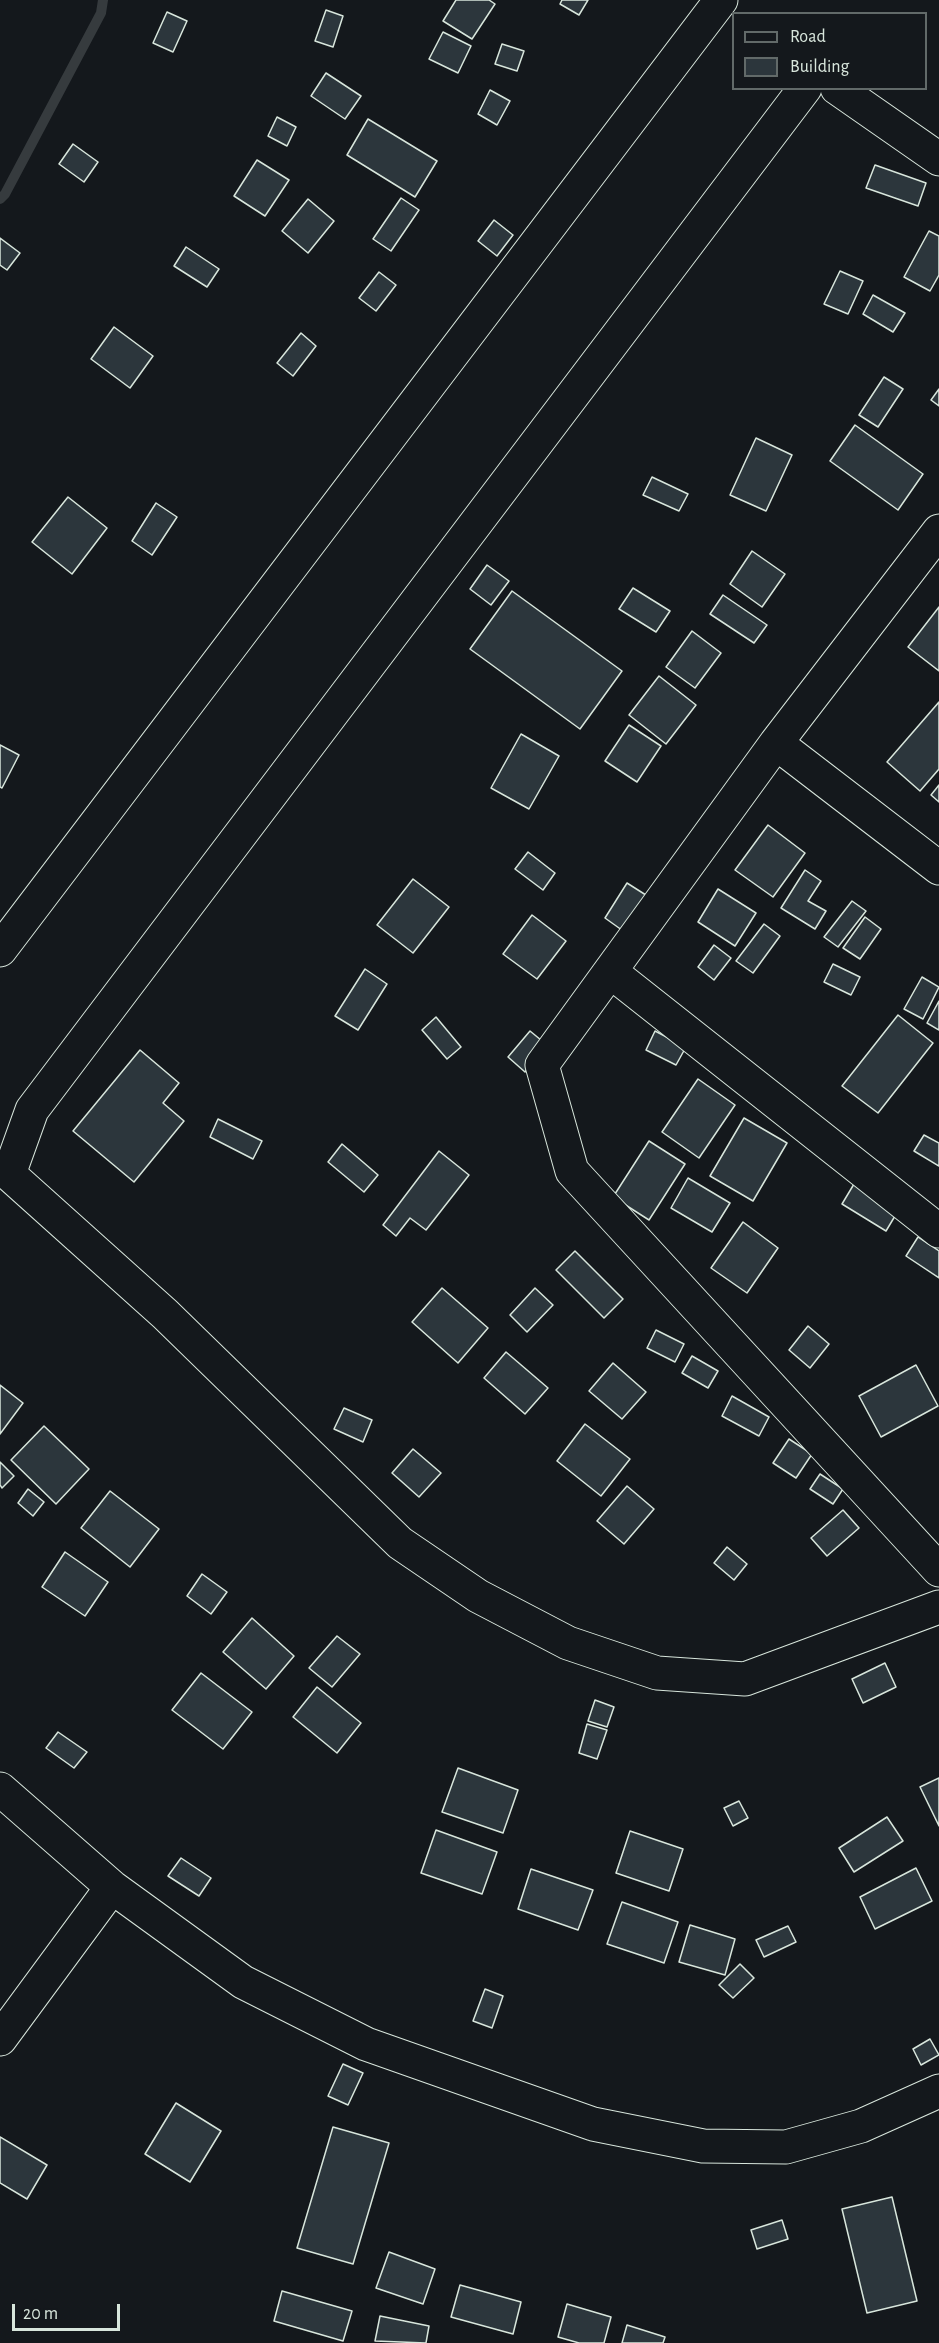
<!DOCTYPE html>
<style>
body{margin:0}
#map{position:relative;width:939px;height:2343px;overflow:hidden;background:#14181c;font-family:"Alegreya Sans",sans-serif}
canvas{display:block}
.legend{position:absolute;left:732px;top:12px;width:195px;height:78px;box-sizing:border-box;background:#14181c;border:2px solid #626a69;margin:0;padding:8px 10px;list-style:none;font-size:18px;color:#d8e6dc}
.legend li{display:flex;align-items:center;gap:12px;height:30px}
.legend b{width:30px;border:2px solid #626a69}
.scale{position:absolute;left:12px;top:2304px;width:108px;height:27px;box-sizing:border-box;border:3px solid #d8e6dc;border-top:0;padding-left:8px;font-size:18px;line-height:21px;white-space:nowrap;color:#d8e6dc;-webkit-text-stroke:4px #14181c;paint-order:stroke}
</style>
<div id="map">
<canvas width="939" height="2343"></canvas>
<ul class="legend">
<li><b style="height:8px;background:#14181c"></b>Road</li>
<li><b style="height:16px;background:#2c363c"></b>Building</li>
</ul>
<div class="scale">20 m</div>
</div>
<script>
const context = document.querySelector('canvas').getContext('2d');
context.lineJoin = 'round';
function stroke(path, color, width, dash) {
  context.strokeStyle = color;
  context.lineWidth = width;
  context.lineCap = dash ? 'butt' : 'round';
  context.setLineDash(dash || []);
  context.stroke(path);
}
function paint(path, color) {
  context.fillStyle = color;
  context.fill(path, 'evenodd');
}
const stream = new Path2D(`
 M0 199 5 194 101 13 103 0`);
const building = new Path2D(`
 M456 0H489L495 4 472 39 443 21Z
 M562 0H588L579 15 560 4Z
 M326 10 343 16 333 47 315 41Z
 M167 12 187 21 173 52 153 43Z
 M443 32 471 46 458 73 429 59Z
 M502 44 524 51 517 71 495 64Z
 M326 73 361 96 345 119 311 96Z
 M490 90 510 101 497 125 478 114Z
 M277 117 296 127 287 146 268 136Z
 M368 119 437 161 415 197 347 155Z
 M73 144 98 162 84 182 59 164Z
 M257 160 289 180 265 216 234 196Z
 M875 165 926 183 918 206 866 188Z
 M401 198 419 210 391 251 373 239Z
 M308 199 334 221 308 253 282 231Z
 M494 220 513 235 497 256 478 241Z
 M929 231 939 236V275L930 291 904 277Z
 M0 238 20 253 7 270 0 265Z
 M186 247 219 269 207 287 174 266Z
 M840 271 863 281 848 314 824 304Z
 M379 272 396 285 376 311 359 298Z
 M873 295 905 313 893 332 863 314Z
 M114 327 153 356 130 388 91 359Z
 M301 333 316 346 293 376 277 363Z
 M884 377 903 389 878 427 859 415Z
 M939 389V406L931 400Z
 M855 425 923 474 898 510 830 461Z
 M756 438 792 455 766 511 730 495Z
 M652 477 688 494 679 511 643 495Z
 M68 497 107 528 72 574 32 542Z
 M156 503 177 517 152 555 132 541Z
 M752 551 785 574 762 607 730 584Z
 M487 565 509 581 491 605 470 589Z
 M633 588 670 611 656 632 619 609Z
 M512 591 622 671 580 729 470 649Z
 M723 595 767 625 754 643 710 614Z
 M939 607V671L908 647Z
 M692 631 721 653 695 688 666 667Z
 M659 676 696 705 666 744 629 715Z
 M939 702V769L920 791 887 762Z
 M629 725 661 746 637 782 605 761Z
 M521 734 559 756 529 809 491 788Z
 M0 745 19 755 2 788 0 787Z
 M939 785V802L931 795Z
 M768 825 805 853 773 897 735 870Z
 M528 852 555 873 543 890 515 869Z
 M805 870 821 881 808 901 826 911 815 929 781 908Z
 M413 879 449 907 413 953 377 925Z
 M627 883 649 897 626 933 605 918Z
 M718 889 756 913 735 946 698 922Z
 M852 901 866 911 838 947 824 937Z
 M532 915 566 941 537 979 503 954Z
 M865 917 881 929 860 959 843 948Z
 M764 924 780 936 753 973 736 961Z
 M714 945 731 958 714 980 698 967Z
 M833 964 860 977 851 995 824 982Z
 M365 969 387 984 358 1030 335 1016Z
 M922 977 939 987 923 1019 904 1009Z
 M939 1001V1030L927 1023Z
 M898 1015 933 1043 878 1113 842 1086Z
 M436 1017 461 1047 447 1059 422 1030Z
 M530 1031 547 1045 525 1072 508 1057Z
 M655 1031 686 1047 676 1065 646 1050Z
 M140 1050 179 1083 163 1103 184 1121 134 1182 73 1131Z
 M698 1079 735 1105 699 1158 662 1132Z
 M744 1118 787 1143 753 1201 710 1176Z
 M218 1119 262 1141 253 1159 210 1137Z
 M924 1135 939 1143V1166L914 1151Z
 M649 1141 685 1164 649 1220 613 1197Z
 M342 1144 378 1175 364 1192 328 1162Z
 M439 1151 469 1175 426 1230 410 1218 396 1236 383 1225Z
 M688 1178 730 1203 712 1232 671 1208Z
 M854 1184 898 1211 886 1231 842 1204Z
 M743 1222 778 1248 747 1293 711 1268Z
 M918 1237 939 1251V1278L906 1256Z
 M575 1251 623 1299 604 1318 556 1270Z
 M442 1288 488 1328 458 1363 412 1322Z
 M535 1288 553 1305 527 1332 510 1315Z
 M808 1326 829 1344 810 1368 789 1350Z
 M656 1330 684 1344 675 1362 647 1348Z
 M506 1352 548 1388 525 1414 484 1378Z
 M692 1356 718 1371 708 1388 682 1373Z
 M613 1363 646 1392 622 1419 589 1391Z
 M916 1365 938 1406 881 1437 859 1396Z
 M0 1385 23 1403 0 1434Z
 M732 1396 769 1417 759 1436 722 1416Z
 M344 1408 372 1420 363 1442 334 1429Z
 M585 1424 630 1459 601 1496 557 1461Z
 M44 1426 89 1469 56 1504 11 1460Z
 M789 1439 812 1454 796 1478 773 1463Z
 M413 1449 441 1473 419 1497 392 1473Z
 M0 1462 14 1476 2 1488 0 1485Z
 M820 1474 843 1489 833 1504 810 1489Z
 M627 1486 654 1509 624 1544 597 1521Z
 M28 1489 44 1502 33 1516 18 1503Z
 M110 1491 159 1529 130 1567 81 1528Z
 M843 1510 859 1528 827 1556 811 1538Z
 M727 1547 747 1564 734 1580 714 1563Z
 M65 1552 108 1582 85 1616 42 1587Z
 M202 1574 227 1592 211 1614 187 1596Z
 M252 1618 294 1656 266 1689 223 1652Z
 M337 1636 360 1654 332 1687 309 1668Z
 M885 1663 896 1687 863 1703 852 1679Z
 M201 1673 252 1712 223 1749 172 1710Z
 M317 1687 361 1723 337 1753 293 1717Z
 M595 1700 614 1707 607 1727 588 1721Z
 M587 1724 607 1730 597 1759 579 1753Z
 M58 1732 87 1752 74 1768 46 1748Z
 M458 1768 518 1790 503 1833 442 1812Z
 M939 1778V1826L920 1787Z
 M739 1801 748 1818 733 1826 724 1808Z
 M887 1817 903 1841 854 1872 839 1848Z
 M436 1830 497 1852 482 1894 421 1873Z
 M630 1831 683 1849 669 1891 616 1873Z
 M181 1858 211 1878 199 1896 168 1876Z
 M916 1868 932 1901 875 1929 860 1897Z
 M531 1869 593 1890 578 1930 518 1909Z
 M622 1902 678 1922 664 1963 607 1944Z
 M690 1925 735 1939 725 1975 679 1962Z
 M788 1926 796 1942 764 1957 756 1940Z
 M740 1964 754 1978 733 1998 719 1985Z
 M485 1989 503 1996 492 2028 473 2021Z
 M930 2039 939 2055 921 2065 913 2049Z
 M343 2064 363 2073 348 2105 328 2096Z
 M176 2103 221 2131 190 2182 145 2154Z
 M333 2127 389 2143 353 2264 297 2248Z
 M0 2137 47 2165 27 2199 0 2183Z
 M892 2197 917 2301 867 2313 842 2209Z
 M782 2220 788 2239 757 2249 751 2230Z
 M389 2252 435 2269 423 2304 376 2288Z
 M460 2285 521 2302 513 2334 451 2317Z
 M282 2291 352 2311 343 2341 274 2321Z
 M567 2304 611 2317 604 2343H579L558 2337Z
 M380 2316 429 2326 426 2343 375 2341Z
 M627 2325 665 2337 663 2343H622Z`);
const minor = new Path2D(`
 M805 88 32 1110 9 1174 165 1314 400 1543 478 1596 568 1643 657 1673 745 1679 939 1607
 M837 88 939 159
 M939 531 776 743 542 1065 572 1171 939 1570
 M776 743 939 868
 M0 950 721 0
 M611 972 939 1231
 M0 1789 112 1887 243 1982 366 2044 593 2124 703 2146 786 2147 861 2126 939 2091
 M0 2039 112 1887`);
stroke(stream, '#363b3e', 10);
paint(building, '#2c363c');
stroke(building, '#d8e6dc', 1.5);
stroke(minor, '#d8e6dc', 35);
stroke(minor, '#14181c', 33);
</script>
